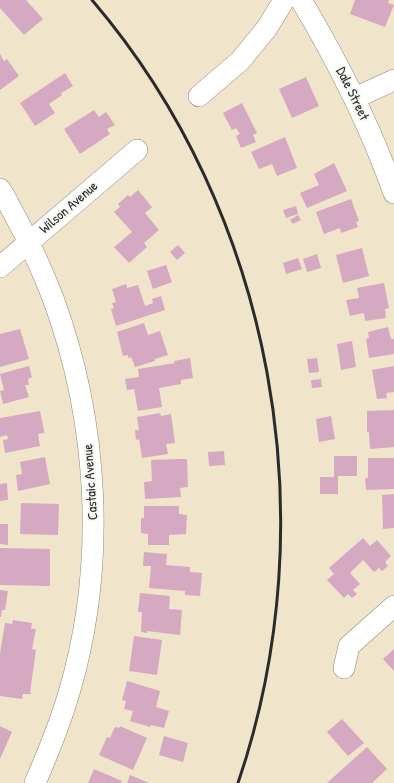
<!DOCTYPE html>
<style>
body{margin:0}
canvas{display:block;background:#f0e4cb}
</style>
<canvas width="394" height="783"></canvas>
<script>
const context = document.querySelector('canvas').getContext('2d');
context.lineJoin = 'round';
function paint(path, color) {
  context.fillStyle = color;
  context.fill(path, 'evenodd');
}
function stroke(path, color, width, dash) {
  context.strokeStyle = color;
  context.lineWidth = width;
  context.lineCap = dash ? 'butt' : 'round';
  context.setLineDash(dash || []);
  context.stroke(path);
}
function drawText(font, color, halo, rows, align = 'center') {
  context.font = font + ' "Patrick Hand",sans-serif';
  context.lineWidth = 4;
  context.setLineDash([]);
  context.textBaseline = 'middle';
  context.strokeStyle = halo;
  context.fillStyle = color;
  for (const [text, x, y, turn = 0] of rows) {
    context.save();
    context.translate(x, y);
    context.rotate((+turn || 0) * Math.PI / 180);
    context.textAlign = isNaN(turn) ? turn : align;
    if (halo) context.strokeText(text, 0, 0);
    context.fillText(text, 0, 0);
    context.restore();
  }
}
const building = new Path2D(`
 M0 0H26L43 19 24 35 0 8Z
 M355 0H389L388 3 394 5 385 27 350 14Z
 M0 54 4 61 7 59 19 76 0 90Z
 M65 73 73 86 61 93 62 95 49 104 55 113 35 126 20 103Z
 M306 77 319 106 292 118 279 89Z
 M242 103 257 133 253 135 256 142 241 148 236 136 240 134 236 128 232 130 223 113Z
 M94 110 99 117 106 112 115 125 107 129 110 134 80 154 64 129Z
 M285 137 297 168 277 176 272 164 259 169 251 152Z
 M334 163 347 191 307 208 300 193 319 185 314 174Z
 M138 190 152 207 145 213 159 230 144 243 147 247 129 263 114 247 132 232 114 212 120 207 118 204 128 195 130 197Z
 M351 199 359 221 356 222 358 227 341 233 340 228 324 234 316 212Z
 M296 206 298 214 286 218 283 210Z
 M298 215 301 220 293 224 290 220Z
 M178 245 185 253 177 260 170 252Z
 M362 248 369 276 343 283 336 255Z
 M317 254 321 268 307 272 303 259Z
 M298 258 302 269 286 274 283 263Z
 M166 265 172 282 153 289 147 271Z
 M384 283 389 308 385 309 386 318 365 321 364 313 350 316 346 300 359 298 357 288Z
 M126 284 127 288 138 285 145 306 153 303 152 299 161 296 165 310 116 326 111 309 114 308 112 303 116 302 112 289Z
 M144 323 148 335 160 331 168 355 155 359V361L135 367 131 357 128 358V355L123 356 117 332Z
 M388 327 391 339H394V354L369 358 366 339 369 338 368 332Z
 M20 329 29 359 0 367V334Z
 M352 341 356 367 341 370 337 344Z
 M190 358 193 378 181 380V384L159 388 162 407 138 411 134 389 127 390 125 379 139 377 138 369 175 363 174 361Z
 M317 358 319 372 309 373 307 359Z
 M29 366 32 377 28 379 29 385H25L29 397 3 404 0 391 4 390 0 374Z
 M394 366V392L386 393 387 398 377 399 372 370Z
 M321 379 322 387 312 388 311 380Z
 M394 410V447L370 449 369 432H367V411Z
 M40 411 44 430V433L38 434 40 446 5 453 3 440 8 439 7 435 0 437V418Z
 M160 413 161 416 171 414 175 443 166 444 168 454 142 458 139 439 136 440 135 430H139L137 417Z
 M331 416 335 439 319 442 316 419Z
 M224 451 225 465 209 466 208 452Z
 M334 456H357V476H338V494H320V477H334Z
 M45 457 50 484 18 491 16 475 22 474 20 462Z
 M368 458H394V489L366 490 365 478H368Z
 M177 459H187L188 487 180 488 181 497 145 499 144 482 152 481 151 460Z
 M7 483 8 500 0 501V484Z
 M394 494V528L383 529 382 495Z
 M21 503 59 504 58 535 20 534Z
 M144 506H179V514L187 515 186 534 169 535V545H148V534L141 533V518H144Z
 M0 524H8V545L0 544Z
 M363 538 370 546 377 540 391 556 385 562 388 566 382 571 379 568 374 572 363 560 350 573 360 584 353 590 357 594 352 598 348 594 344 598 327 580 334 574 329 568Z
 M0 548 50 549V586L0 585Z
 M144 552 167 554 166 565 190 567V572L202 573 200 596 185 595V591L149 588 151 566H143Z
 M0 590 8 591 5 610H2L1 617H0Z
 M140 593 170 596 169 609 182 610 180 635 147 631V633L141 632 142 612H138Z
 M13 620 32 623 31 629H36L32 649 36 650 30 693 33 694H23L22 699 0 696V653L5 623 12 624Z
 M134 636 162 640 157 675 129 671Z
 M394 649V671L383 659Z
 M127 681 160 691 156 707 169 711 164 728 151 725 150 727 130 721 133 711 124 709 126 701 122 700Z
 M342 719 364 743 348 756 327 732Z
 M0 726 12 732 0 759Z
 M120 726 147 738 133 770 99 755 107 737 110 738 115 727 119 728Z
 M164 736 188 743 183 762 159 755Z
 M367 747 387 769 372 783H327Z
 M94 769 122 781 121 783H88Z
 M130 775 149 783H127Z`);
const street = new Path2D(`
 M301 0C338 62 370 125 394 193
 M199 96 240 61 267 28 284 0
 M355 98 394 80
 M0 189C6 198 10 207 15 216 30 243 42 270 53 298 99 423 107 565 69 693 60 724 48 753 35 783
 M0 267 137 150
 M344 668 349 646 394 606`);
const rail = new Path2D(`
 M92 0C274 213 328 519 238 783`);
const streetNames = [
 ["Dale Street",352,94,64],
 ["Wilson Avenue",69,208,-41],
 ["Castaic Avenue",91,482,-94]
];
paint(building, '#d6a9c2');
stroke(street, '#8e887b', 22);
stroke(street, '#fff', 21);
stroke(rail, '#2b2b2b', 3);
drawText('14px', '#2b2b2b', '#f6f6f2', streetNames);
</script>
